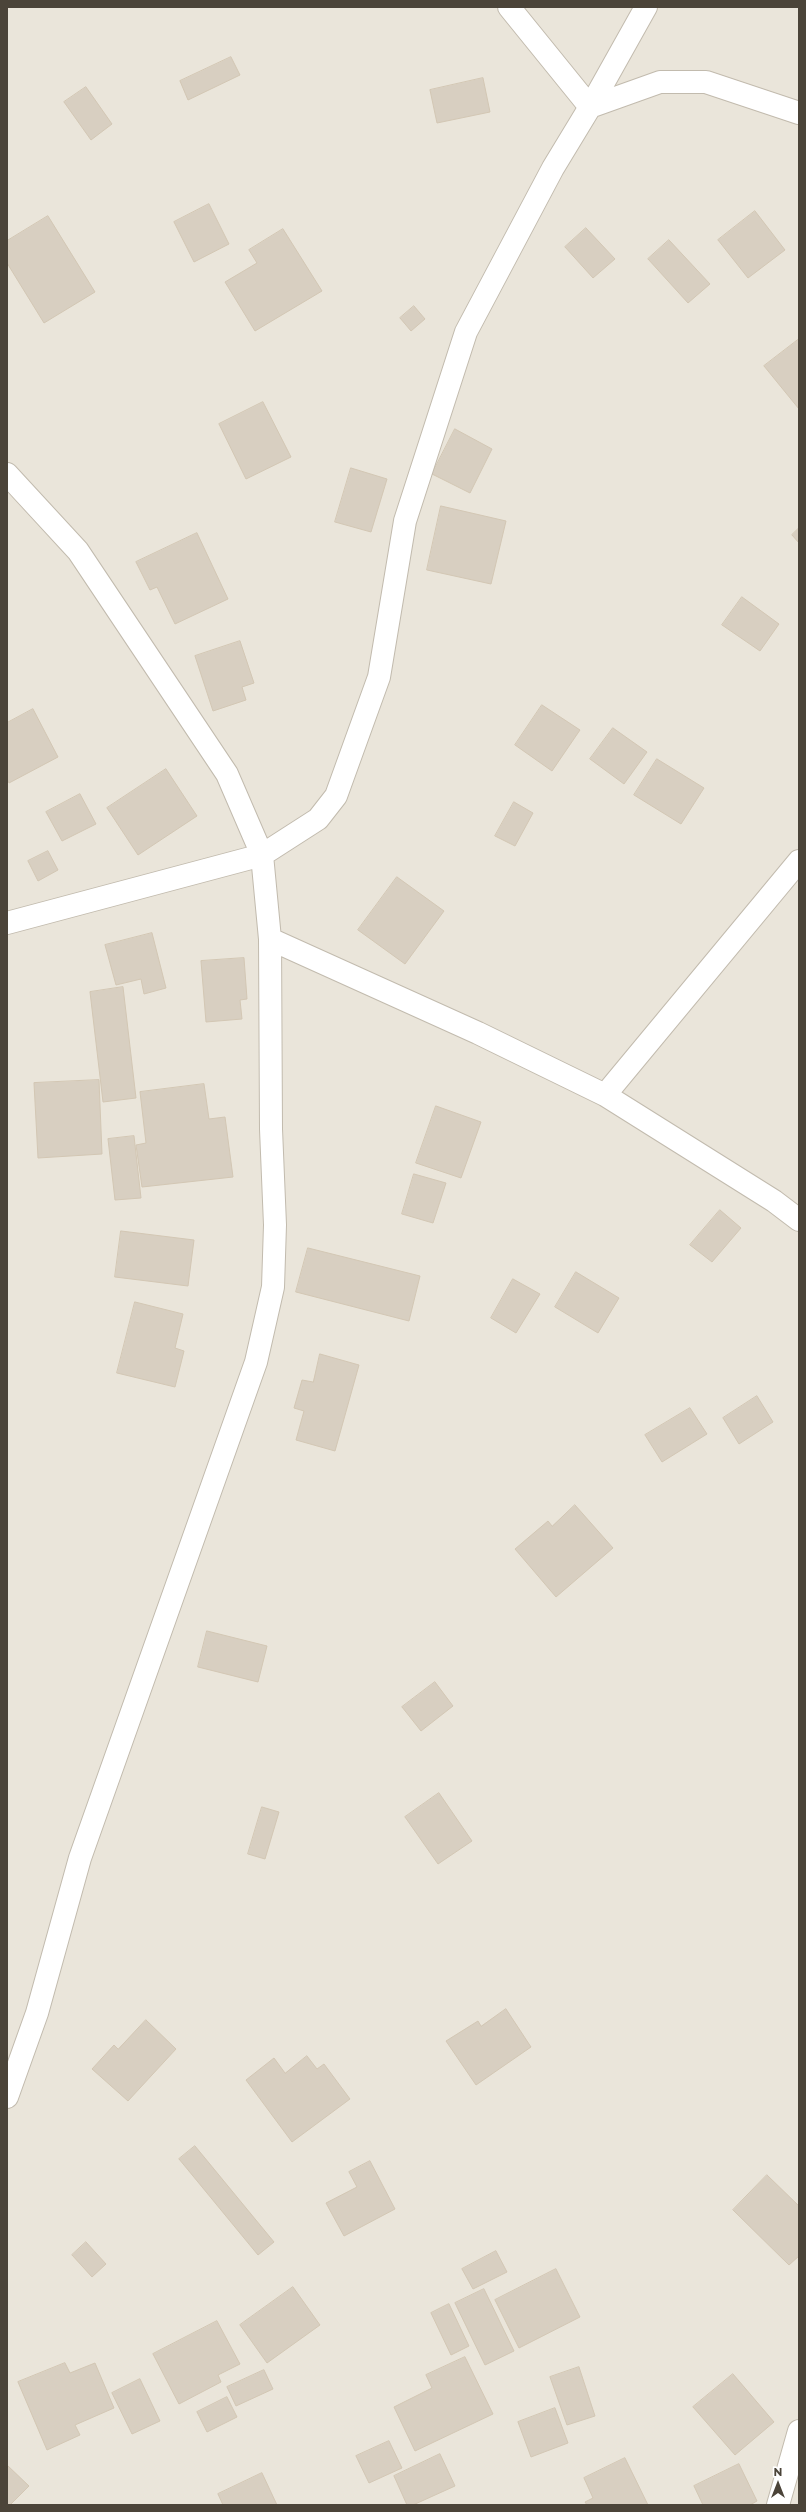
<!DOCTYPE html>
<style>
body{margin:0}
#map{position:relative;width:806px;height:2512px;overflow:hidden;background:#f6f3ec;font-family:Montserrat,sans-serif}
canvas{display:block}
.frame{position:absolute;inset:0;border:8px solid #4b4439;pointer-events:none}
.north{position:absolute;left:758px;top:2464px;width:40px;height:40px;-webkit-text-stroke:3px #fff;paint-order:stroke;rotate:0deg;font-size:11px;font-weight:700;line-height:16px;text-align:center;color:#4b4439}
.north::after{content:'';display:block;margin:auto;width:14px;height:18px;background:#4b4439;clip-path:polygon(50% 0,100% 100%,50% 72%,0 100%)}
</style>
<div id="map">
<canvas width="806" height="2512"></canvas>
<div class="frame"></div>
<div class="north">N</div>
</div>
<script>
const context = document.querySelector('canvas').getContext('2d');
context.lineJoin = 'round';
function paint(path, color) {
  context.fillStyle = color;
  context.fill(path, 'evenodd');
}
function stroke(path, color, width, dash) {
  context.strokeStyle = color;
  context.lineWidth = width;
  context.lineCap = dash ? 'butt' : 'round';
  context.setLineDash(dash || []);
  context.stroke(path);
}
const residential = new Path2D(`
 M7 7H799V2505H7Z`);
const building = new Path2D(`
 M231 57 240 75 188 100 180 81Z
 M483 78 490 112 437 123 430 90Z
 M86 87 112 124 91 140 64 102Z
 M209 204 229 244 194 262 174 222Z
 M755 211 785 250 748 278 718 240Z
 M48 216 95 292 44 323 7 263V241Z
 M586 228 615 259 593 278 565 247Z
 M283 229 322 291 255 331 225 282 257 263 249 250Z
 M669 240 710 284 688 303 648 259Z
 M414 306 425 319 411 331 400 318Z
 M799 339V409L764 366Z
 M263 402 291 457 246 479 219 424Z
 M455 429 492 449 470 493 432 474Z
 M351 468 387 479 371 532 335 522Z
 M441 506 506 521 491 584 427 570Z
 M799 528V543L792 535Z
 M197 533 228 599 175 624 157 587 150 590 136 562Z
 M742 597 779 624 760 651 722 625Z
 M240 641 254 683 242 687 246 700 213 711 195 656Z
 M542 705 580 730 552 771 515 745Z
 M33 709 58 757 9 783 7 779V723Z
 M613 728 647 752 624 784 590 759Z
 M657 759 704 788 681 824 634 795Z
 M166 769 197 816 138 855 107 808Z
 M80 794 96 824 62 841 46 812Z
 M514 802 533 813 515 846 495 836Z
 M48 851 58 870 38 881 28 861Z
 M397 877 444 911 405 964 358 930Z
 M152 933 166 988 144 994 141 979 116 985 105 945Z
 M244 958 247 999 240 1000 242 1019 206 1022 201 961Z
 M123 987 136 1098 103 1102 90 992Z
 M99 1080 102 1154 38 1158 34 1083Z
 M204 1084 209 1119 225 1117 233 1177 142 1187 136 1145 146 1143 140 1092Z
 M436 1106 481 1122 461 1178 416 1163Z
 M134 1136 141 1198 115 1200 108 1139Z
 M414 1174 446 1183 433 1223 402 1214Z
 M720 1210 741 1228 712 1262 690 1245Z
 M121 1231 194 1240 188 1286 115 1277Z
 M308 1248 420 1276 409 1321 296 1292Z
 M576 1272 619 1298 598 1333 555 1307Z
 M513 1279 540 1294 516 1333 491 1318Z
 M135 1302 183 1314 175 1348 184 1351 175 1387 117 1373Z
 M320 1354 359 1365 335 1451 296 1440 304 1411 294 1408 302 1380 313 1382Z
 M757 1396 773 1422 739 1444 723 1418Z
 M690 1408 707 1434 662 1462 645 1435Z
 M575 1505 613 1548 556 1597 515 1549 548 1521 552 1526Z
 M207 1631 267 1646 258 1682 198 1667Z
 M435 1682 453 1706 421 1731 402 1707Z
 M439 1793 472 1841 438 1864 405 1817Z
 M262 1807 279 1812 265 1859 248 1854Z
 M506 2009 531 2047 476 2085 446 2041 478 2021 481 2026Z
 M146 2020 176 2049 128 2101 92 2069 114 2045 118 2049Z
 M307 2056 317 2069 324 2064 350 2099 292 2142 246 2080 274 2058 285 2073Z
 M195 2146 274 2242 258 2255 179 2159Z
 M370 2161 395 2209 344 2236 326 2203 357 2187 349 2172Z
 M767 2175 799 2206V2256L789 2265 733 2210Z
 M86 2242 106 2264 92 2277 72 2255Z
 M496 2251 507 2272 473 2289 462 2269Z
 M556 2269 580 2317 519 2348 495 2300Z
 M293 2287 320 2325 267 2363 240 2325Z
 M484 2289 514 2351 485 2365 455 2303Z
 M449 2304 469 2346 451 2355 431 2313Z
 M217 2321 240 2364 218 2375 221 2382 179 2404 153 2354Z
 M465 2357 493 2414 415 2451 394 2407 432 2388 426 2375Z
 M65 2363 70 2373 95 2363 114 2408 75 2425 80 2435 47 2450 18 2382Z
 M579 2367 595 2416 567 2425 550 2377Z
 M264 2370 273 2389 236 2406 227 2387Z
 M733 2374 774 2422 735 2455 693 2407Z
 M140 2379 160 2421 132 2434 112 2393Z
 M227 2397 237 2417 207 2432 197 2412Z
 M555 2408 568 2443 531 2457 518 2422Z
 M389 2441 402 2468 369 2483 356 2456Z
 M440 2454 455 2486 413 2505H407L394 2476Z
 M625 2458 648 2505H587L585 2502 593 2498 584 2478Z
 M739 2464 757 2501 750 2505H703L694 2486Z
 M7 2465 29 2486 10 2505H7Z
 M262 2473 277 2505H223L218 2494Z`);
const street = new Path2D(`
 M509 7 590 107 660 82H706L799 113
 M7 474 78 551 227 774 262 855 270 939 271 1129 275 1225 273 1287 256 1362 80 1858 37 2013 7 2097
 M7 923 262 855 318 819 336 796 379 677 405 521 466 332 553 168 590 107 646 7
 M270 939 478 1033 605 1095 774 1201 799 1220
 M605 1095 799 861
 M778 2505 799 2431`);
paint(residential, '#eae5da');
paint(building, '#d8cfc1');
stroke(building, '#d3c7b4', 1);
stroke(street, '#c2bbae', 24);
stroke(street, '#fff', 22);
</script>
